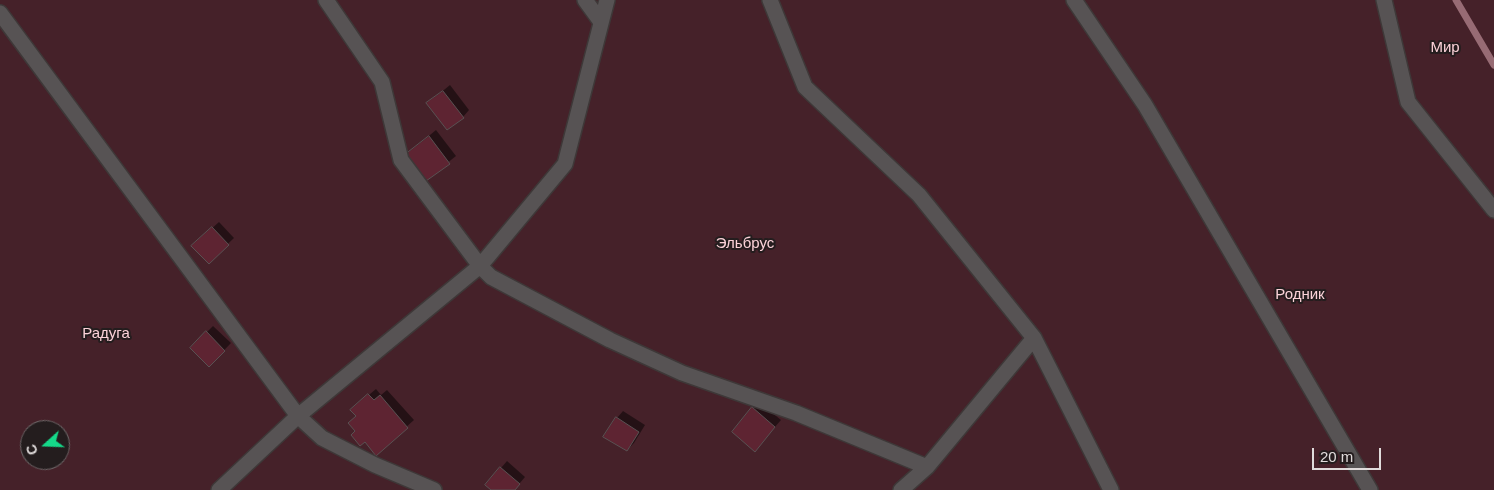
<!DOCTYPE html>
<meta charset="utf-8">
<style>
body{margin:0}
#map{position:relative;width:1494px;height:490px;overflow:hidden;background:#241d1e;font-family:Helvetica,sans-serif}
canvas{display:block}
.north{position:absolute;left:20px;top:420px;width:50px;height:50px;box-sizing:border-box;background:#241d1e;border:1px solid #6f696a;border-radius:50%;rotate:250deg;font-size:14px;font-weight:700;line-height:20px;text-align:center;color:#e0dbdb}
.north::after{content:'';display:block;margin:auto;width:18px;height:22px;background:#15d989;clip-path:polygon(50% 0,100% 100%,50% 72%,0 100%)}
.scale{position:absolute;left:1312px;top:448px;width:69px;height:22px;box-sizing:border-box;border:2px solid #e0dbdb;border-top:0;padding-left:6px;font-size:15px;line-height:18px;white-space:nowrap;color:#e0dbdb;-webkit-text-stroke:4px #241d1e;paint-order:stroke}
</style>
<div id="map">
<canvas width="1494" height="490"></canvas>
<div class="north">С</div>
<div class="scale">20 m</div>
</div>
<script>
const context = document.querySelector('canvas').getContext('2d');
context.lineJoin = 'round';
function paint(path, color) {
  context.fillStyle = color;
  context.fill(path, 'evenodd');
}
function stroke(path, color, width, dash) {
  context.strokeStyle = color;
  context.lineWidth = width;
  context.lineCap = dash ? 'butt' : 'round';
  context.setLineDash(dash || []);
  context.stroke(path);
}
function drawText(font, color, halo, rows, align = 'center') {
  context.font = font + ' Helvetica,sans-serif';
  context.lineWidth = 4;
  context.setLineDash([]);
  context.textBaseline = 'middle';
  context.strokeStyle = halo;
  context.fillStyle = color;
  for (const [text, x, y, turn = 0] of rows) {
    context.save();
    context.translate(x, y);
    context.rotate((+turn || 0) * Math.PI / 180);
    context.textAlign = isNaN(turn) ? turn : align;
    if (halo) context.strokeText(text, 0, 0);
    context.fillText(text, 0, 0);
    context.restore();
  }
}
const green = new Path2D(`
 M0 0H1494V490H0ZM30 430H60V460H30Z`);
const shadow = new Path2D(`
 M450 85 469 110 463 117 428 103Z
 M436 130 456 156 426 180 407 154Z
 M219 222 234 238 209 262 199 240Z
 M213 326 231 343 209 366 191 348Z
 M376 389 381 395 387 390 414 420 376 454 357 431 358 404Z
 M759 402 781 420 761 443 753 408Z
 M623 411 645 425 634 443 627 450 617 418Z
 M507 461 525 477 514 490H493L501 468Z`);
const stream = new Path2D(`
 M1456 0 1494 65`);
const building = new Path2D(`
 M443 91 464 118 447 130 426 103Z
 M429 136 450 164 426 181 406 154Z
 M212 227 229 245 209 264 191 246Z
 M206 331 225 351 209 367 190 348Z
 M368 394 374 400 380 395 408 428 376 456 365 442 360 446 351 435 355 431 348 423 356 416 350 410Z
 M752 407 775 427 755 452 732 432Z
 M616 417 639 432 627 451 603 437Z
 M500 467 520 484 515 490H491L485 485Z`);
const minor = new Path2D(`
 M326 0 382 82 401 160 480 266 491 277 610 340 682 373 796 413 927 467
 M585 0 601 22
 M770 0 805 87 919 195 1034 338 1111 490
 M1074 0 1145 105 1370 490
 M1384 0 1408 102 1494 210
 M0 13 298 416 322 438 375 465 434 490
 M219 490 298 416 480 266 565 164 607 0
 M901 490 927 467 1034 338`);
const parkNames = [
 ["Мир",1445,48],
 ["Эльбрус",745,244],
 ["Родник",1300,295],
 ["Радуга",106,334]
];
paint(green, '#452129');
paint(shadow, '#0007');
stroke(stream, '#976b74', 7);
paint(building, '#5e2432');
stroke(building, '#595152', 1);
stroke(minor, '#3e3838', 18);
stroke(minor, '#575354', 15);
drawText('15px', '#fbd2d8', '#241d1e', parkNames);
</script>
